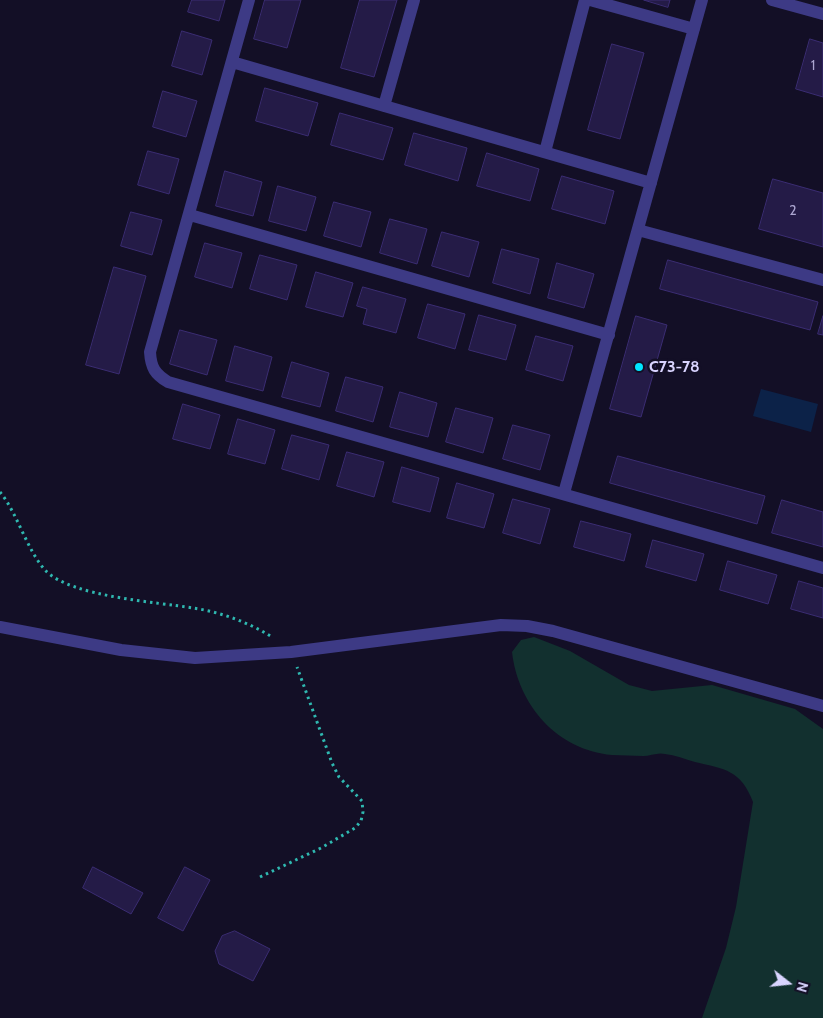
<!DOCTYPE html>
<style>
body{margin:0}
#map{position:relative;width:823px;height:1018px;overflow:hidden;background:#130f26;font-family:Cabin,sans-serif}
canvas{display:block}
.north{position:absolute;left:763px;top:958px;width:50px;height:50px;-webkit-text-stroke:4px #130f26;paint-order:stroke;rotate:106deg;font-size:14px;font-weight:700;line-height:20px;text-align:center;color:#d9d4ff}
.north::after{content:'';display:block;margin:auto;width:18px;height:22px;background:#d9d4ff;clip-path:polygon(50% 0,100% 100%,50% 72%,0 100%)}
</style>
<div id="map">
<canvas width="823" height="1018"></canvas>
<div class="north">N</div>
</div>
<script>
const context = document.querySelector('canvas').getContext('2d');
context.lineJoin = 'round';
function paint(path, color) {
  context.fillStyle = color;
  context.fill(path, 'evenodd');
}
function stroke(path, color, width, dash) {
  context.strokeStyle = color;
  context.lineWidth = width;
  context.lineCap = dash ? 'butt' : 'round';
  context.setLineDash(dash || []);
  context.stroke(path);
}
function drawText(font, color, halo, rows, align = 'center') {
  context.font = font + ' Cabin,sans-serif';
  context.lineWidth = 5;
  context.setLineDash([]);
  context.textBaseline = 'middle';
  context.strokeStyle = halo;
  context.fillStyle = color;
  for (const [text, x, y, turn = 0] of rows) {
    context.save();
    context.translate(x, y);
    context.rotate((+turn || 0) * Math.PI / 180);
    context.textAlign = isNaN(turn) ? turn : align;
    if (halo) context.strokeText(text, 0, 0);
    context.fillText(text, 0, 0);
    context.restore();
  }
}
const green = new Path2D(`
 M534 637 570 651 629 685 652 691 712 685 795 709 823 729V1018H702L726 948 736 907 753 802C741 770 725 769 695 762 685 759 675 755 665 754 658 752 650 756 643 756 633 756 622 755 612 755 557 750 518 705 512 652L521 640Z`);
const water = new Path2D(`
 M761 389 818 404 811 432 753 416Z`);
const building = new Path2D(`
 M192 0H225L219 21 188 12Z
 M265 0H301L287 48 254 39Z
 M360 0H397L374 77 341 68Z
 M644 0H670L668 7Z
 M182 31 212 40 202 75 172 66Z
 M810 39 823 43V97L796 89Z
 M612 44 644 53 620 139 588 130Z
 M265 88 318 103 308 136 256 121Z
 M163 91 197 101 186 137 153 127Z
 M340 113 393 128 383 160 331 145Z
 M414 133 467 148 458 181 405 165Z
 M148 151 179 159 169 194 138 185Z
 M487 153 539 169 530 201 477 186Z
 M225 171 262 182 253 216 216 206Z
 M562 176 614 191 605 224 552 209Z
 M773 179 823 193V247L759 229Z
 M278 186 316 197 306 231 269 221Z
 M334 202 371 212 361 247 324 236Z
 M131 212 162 220 152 255 121 246Z
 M390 219 427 229 417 264 380 253Z
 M442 232 479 242 469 277 432 266Z
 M205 243 242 253 232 288 195 277Z
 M502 249 539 259 530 294 493 283Z
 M260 255 297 265 287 300 250 289Z
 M668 260 818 302 810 330 660 289Z
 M557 263 594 274 584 308 548 298Z
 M114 267 146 276 119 374 86 365Z
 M316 272 353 283 343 317 306 307Z
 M363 287 406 299 396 333 363 324 367 309 357 306Z
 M428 304 465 314 455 349 418 338Z
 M479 315 516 325 506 360 469 350Z
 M636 316 667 325 641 417 610 409Z
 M823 316V335L818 334Z
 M180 330 217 340 207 375 170 364Z
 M536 336 573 346 563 381 526 370Z
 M235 346 272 357 263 391 226 381Z
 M292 362 329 373 320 407 282 397Z
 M346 377 383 387 373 422 336 411Z
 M400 392 437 403 428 437 390 427Z
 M183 404 220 415 210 449 173 439Z
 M456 408 493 418 483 453 446 442Z
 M238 419 275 430 265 464 228 454Z
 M513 425 550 435 540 470 503 459Z
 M292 435 329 445 319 480 282 469Z
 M347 452 384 462 374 497 337 486Z
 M618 456 765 496 757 524 610 483Z
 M402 467 439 478 430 512 393 502Z
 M457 483 494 494 484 528 447 518Z
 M513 499 550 509 540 544 503 533Z
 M782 500 823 512V547L772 533Z
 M581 521 631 534 624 561 574 547Z
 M653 540 704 554 696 581 646 567Z
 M728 561 777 575 768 604 720 590Z
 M799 581 823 588V618L791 609Z
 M93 867 143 893 131 914 83 888Z
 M185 867 210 880 183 931 158 918Z
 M235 931 270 949 253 981 219 964 215 951 222 936Z`);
const path = new Path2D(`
 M0 492C18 514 27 551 46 571 72 597 157 602 193 608 220 612 248 622 272 637
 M260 877 321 848 355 828 361 821 363 812 362 801 339 777 332 763 297 667`);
const minor = new Path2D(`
 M249 0 150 352C151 368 155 374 168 382L823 568
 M590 0 694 29
 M772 0 823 14
 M232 62 651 183
 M384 106 414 0
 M545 152 585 0
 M190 215 609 335
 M638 230 823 280
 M564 493 702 0
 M0 627 121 650 195 658 291 652 501 625 527 626 553 631 823 706`);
const markers = [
 [639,367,5,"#00e5ff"]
];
const numberNames = [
 ["1",813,66],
 ["2",793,211]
];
const poiNames = [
 ["C73-78",649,367]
];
paint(green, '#12302f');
paint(water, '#0c2248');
paint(building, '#241b47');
stroke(building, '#3b2d73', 1);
stroke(path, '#2fb8b0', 3, [2.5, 4]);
stroke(minor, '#3d3a85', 12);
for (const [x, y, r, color] of markers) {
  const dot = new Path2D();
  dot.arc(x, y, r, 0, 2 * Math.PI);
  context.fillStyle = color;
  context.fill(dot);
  stroke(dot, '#130f26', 2);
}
drawText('14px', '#aca6d1', null, numberNames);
drawText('bold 16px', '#d9d4ff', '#130f26', poiNames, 'left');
</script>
